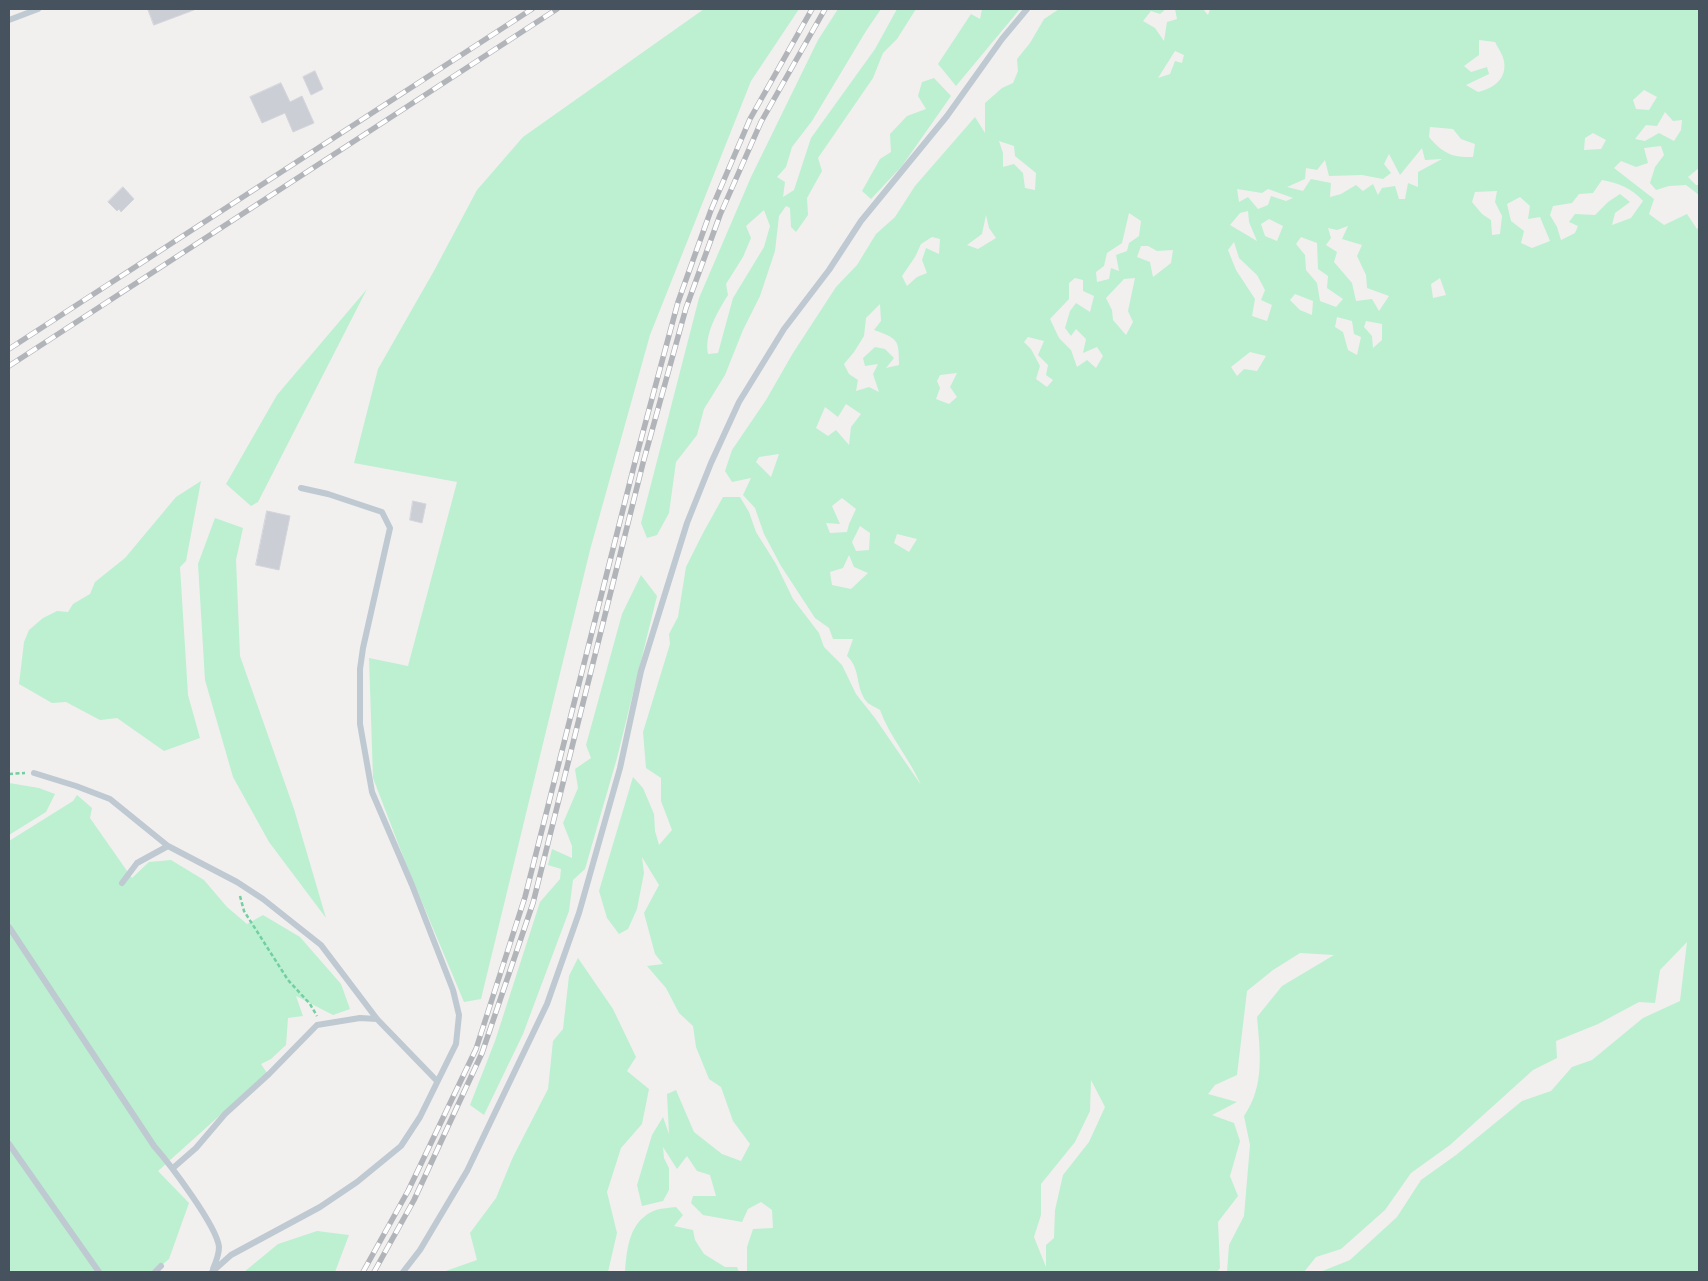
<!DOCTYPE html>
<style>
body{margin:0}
#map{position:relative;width:1708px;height:1281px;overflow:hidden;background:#f2efef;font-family:Barlow,sans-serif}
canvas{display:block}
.frame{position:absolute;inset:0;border:10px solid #46525d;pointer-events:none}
</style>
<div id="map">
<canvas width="1708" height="1281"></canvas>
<div class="frame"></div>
</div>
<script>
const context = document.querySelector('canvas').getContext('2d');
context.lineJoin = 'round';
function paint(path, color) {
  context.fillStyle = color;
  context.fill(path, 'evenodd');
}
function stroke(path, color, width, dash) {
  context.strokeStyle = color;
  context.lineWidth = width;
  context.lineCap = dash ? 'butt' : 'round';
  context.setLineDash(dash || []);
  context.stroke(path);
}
const green = new Path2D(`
 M704 9H799L751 81 650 335 590 550 481 999 464 1002 406 864 373 778 369 658 408 666 457 482 354 463 378 369 435 269 477 190 523 137Z
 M838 9H881L866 31 812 121 792 147 786 167 777 177 785 182 783 197 794 190 811 138 875 49 897 9H916L897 39 883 53 873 78 818 158 822 171 807 198 808 215 796 232 791 227 790 208 786 206 779 216 775 251 760 296 743 330 725 375 704 409 697 435 676 462 669 513 657 535 647 538 641 523 699 298 751 177 818 40ZM764 210 770 226 764 247 733 298 718 353 708 354C704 334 718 311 728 295L726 284 743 257 751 238 746 226Z
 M982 9H1020L956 86 938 64 971 14 980 19Z
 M1059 9H1166L1160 14 1151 11 1143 21 1155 28 1164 41 1167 22 1177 19 1175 9H1203L1208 15 1210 9H1699V168L1688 177 1696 185H1699V195L1686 185 1669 186 1656 190 1650 183 1655 167 1664 155 1661 146 1644 148 1648 163 1636 167 1621 161 1614 168 1654 199 1649 214 1664 225 1687 214 1697 229 1699 227V1272H1320L1350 1260 1397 1217 1421 1180 1456 1155 1522 1101 1551 1091 1572 1067 1592 1060 1643 1018 1680 1001 1687 942 1660 970 1655 1003 1639 1002 1598 1024 1556 1041 1557 1058 1533 1070 1450 1145 1411 1173 1385 1210 1341 1249 1316 1257 1304 1272H1227L1229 1245 1244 1216 1250 1145 1244 1116C1265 1086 1260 1052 1257 1017L1282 986 1334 955 1300 953 1273 970 1247 991 1237 1075 1215 1085 1208 1094 1237 1102 1212 1115 1234 1123 1240 1141 1230 1176 1238 1196 1218 1222 1220 1268 1217 1272H747V1247L753 1229 773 1228 772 1210 761 1202 748 1209 742 1222 703 1215 691 1203 693 1196H716L710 1175 697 1171 687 1156 677 1169 663 1147 664 1158 669 1168V1190L663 1201 642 1206 637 1185 652 1135 663 1117 669 1134 667 1094 676 1090 694 1132 722 1154 741 1161 750 1144 733 1121 721 1087 709 1079 696 1047 693 1026 679 1013 666 988 647 966 663 964 655 954 644 913 659 885 642 857 644 873 637 909 628 929 619 934 607 918 599 891 633 777 643 788 654 814 655 831 659 845 672 830 661 801V778L646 768 643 732 670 644 669 634 678 617 686 567 703 533 723 497H740L749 512 756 532 776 564 793 599 819 633 824 647 842 665 856 694 875 718 921 785C910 759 889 736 880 710 876 707 869 705 866 701 855 686 861 669 847 656L853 639H833L829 628 815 618 781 566 764 534 755 508 743 495 751 478 732 482 725 471 732 450 766 400 793 353 836 287 857 265 876 234 895 217 915 186 975 117 985 133V103L1002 88 1013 83 1018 71 1017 59 1030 43 1044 19ZM1479 40 1495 42C1498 48 1503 55 1504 61 1507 79 1494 88 1478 92L1466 85 1489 74 1487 67 1471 72 1464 66 1479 55ZM1175 51 1184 55 1182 63 1175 61 1170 74 1158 78ZM1644 90 1657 97 1649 110 1636 109 1633 100ZM1665 112 1673 121 1682 120 1681 130 1674 141 1659 133 1645 141 1635 139 1646 125 1657 126ZM1430 127 1453 129 1461 139 1475 144 1473 157C1453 158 1442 153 1429 137ZM1593 133 1606 140 1601 149 1584 150 1585 138ZM999 141 1014 146 1015 156 1036 173 1035 190 1025 188 1023 173 1014 164 1003 167V153ZM1422 148 1425 160 1442 159 1418 172V187L1408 183 1405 199H1399L1395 186 1382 188 1378 195 1373 184 1363 191 1356 185 1341 194 1330 197 1331 183 1311 179 1303 191 1287 187 1305 179 1306 168 1317 170 1325 160 1329 176 1362 175 1383 179 1391 173 1384 164 1389 154 1400 175ZM1602 180C1618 183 1632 188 1643 201L1631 218 1612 225 1615 213 1630 202 1620 194 1608 202 1595 215 1575 214 1569 222 1578 226 1575 233 1561 240 1557 227 1550 215 1553 206 1572 203 1579 194 1593 193ZM1237 189 1262 193 1268 189 1293 198 1286 201 1271 196 1268 205 1258 209 1248 197 1239 202ZM1497 191 1495 202 1502 216 1500 234 1492 235 1491 220 1482 214 1472 202 1475 192ZM1520 197 1530 206 1528 219 1540 217 1550 241 1532 248 1521 243 1524 231 1511 221 1507 204ZM1248 211 1249 222 1257 241 1230 225 1240 213ZM1129 213 1141 221 1139 236 1129 243 1127 251 1116 255 1119 271 1111 268 1109 279 1097 282 1096 272 1104 266 1107 253 1122 243ZM986 215 989 228 996 238 978 249 967 245 982 234ZM1269 219 1283 226 1277 241 1265 236 1261 224ZM1348 226 1342 239 1362 245 1357 256 1366 275 1367 288 1389 296 1379 311 1372 299 1356 301 1352 283 1334 262 1337 252 1326 245 1331 238 1328 228 1337 230ZM932 237 940 239 939 254 926 248 922 260 927 273 917 277 907 286 902 276 915 257 921 244ZM1301 237 1317 243 1318 269 1328 276 1327 288 1343 299 1336 307 1320 301 1317 283 1306 270 1305 255 1296 244ZM1234 242 1239 258 1257 275 1265 290 1261 300 1272 305 1267 321 1252 316 1255 299 1236 270 1228 250ZM1148 246 1157 251 1173 250 1171 263 1153 277 1150 262 1137 257 1141 246ZM1075 278 1083 280V291L1094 296 1090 312 1076 303 1070 311 1065 328 1071 336 1076 329 1086 339 1083 353 1097 347 1103 356 1096 368 1087 360 1077 367 1071 350 1059 338 1050 319 1069 299V283ZM1135 278 1128 311 1133 322 1126 335 1113 320 1112 310 1106 298 1124 279ZM1440 278 1446 295 1433 298 1431 284ZM1295 294 1313 301 1312 315 1300 310 1290 300ZM880 304 881 321 874 330C898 339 899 339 899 365L886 368 894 358 885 349 875 347 863 358 865 366 878 364 873 374 879 392 869 387 856 391 858 380 849 374 844 364 854 352 864 336 866 318ZM1337 317 1352 321 1354 334 1361 337 1357 355 1348 350 1343 332 1335 327ZM1366 321 1382 324V340L1373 348 1372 336 1364 327ZM1028 337 1044 341 1038 355 1048 365 1046 375 1053 380 1047 387 1036 379 1040 366 1031 349 1024 342ZM1250 352 1266 356 1257 371 1244 369 1237 376 1231 367ZM957 373 950 387 957 397 949 404 936 399 940 388 937 381 940 375ZM846 404 861 414 851 427 849 445 836 430 828 436 816 428 825 407 838 417ZM779 454 771 477 756 462 759 457ZM842 498 856 509 849 524 847 532 830 533 826 523 840 524 832 506ZM860 526 870 533 869 550 856 551 852 542ZM897 534 917 539 909 552 894 543ZM849 555 854 567 868 573 851 589 832 585 830 572 843 568ZM1091 1080 1105 1107 1089 1142 1063 1175 1055 1210 1054 1238 1046 1245V1267L1034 1237 1041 1215V1184L1075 1142 1090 1111Z
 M934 78 951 96 902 166 871 199 862 191 880 159 891 152 890 134 907 116 926 109 918 96 922 82Z
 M367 289 258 502 251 506 226 484 277 395Z
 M201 481 186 561 180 567 188 695 200 738 164 751 117 718 100 720 66 702 52 703 19 684 24 642 29 630 43 618 57 611 68 612 73 604 90 594 95 582 125 558 176 497Z
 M215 518 243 528 236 560 240 656 294 809 326 918 269 842 233 777 205 680 198 564Z
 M641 575 657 596 617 758 585 869 573 880 569 911 523 1034 484 1115 470 1105 495 1041 540 902 560 879 561 869 548 865 552 849 572 858V846L563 823 578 788 575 769 591 758 586 745 622 614Z
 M9 783 39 788 55 794 46 812 9 835Z
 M77 795 92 808 90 818 132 878 149 862 171 860 204 880 227 907 247 924 263 915 300 937 341 984 350 1009 333 1015 296 996 303 1016 288 1018 286 1045 271 1059 261 1064 267 1073 158 1171 189 1203 169 1259 154 1272H9V841L73 801Z
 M578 958 613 1009 636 1057 627 1071 649 1089 642 1124 621 1148 607 1192 617 1233 608 1272H443L477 1260 470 1233 496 1198 513 1157 548 1089 553 1041 563 1029 569 976Z
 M676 1207 683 1215 674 1226 693 1230 695 1240 704 1254 725 1267H737L739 1272H625C627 1248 629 1220 656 1210 662 1208 670 1208 676 1207Z
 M317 1231 349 1235 335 1272H244L278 1244Z`);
const building = new Path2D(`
 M148 9H193L194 10 154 25Z
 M315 71 323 89 311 95 303 77Z
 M281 83 290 102 302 96 314 123 293 132 285 113 262 123 250 97Z
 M123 187 134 199 121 212 119 209 117 211 108 202Z
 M413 501 426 504 422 523 410 520Z
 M267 511 290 516 279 570 256 565Z`);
const path = new Path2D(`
 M9 774 25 773
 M240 896 244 911 288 980 310 1004 317 1016`);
const lane = new Path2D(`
 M9 20 38 9
 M34 773 76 786 110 799 168 846 237 882 263 899 321 945 377 1019 437 1081
 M122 883 137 863 168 846
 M9 927 154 1146C169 1163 217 1226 219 1247 219 1255 216 1262 213 1269
 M9 1144 99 1272
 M173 1168 196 1148 225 1114 269 1074 317 1025 360 1018 377 1019
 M155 1272 161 1266
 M212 1272 231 1255 320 1207 357 1182 401 1146 420 1117 456 1044 459 1015 453 990 412 885 372 792 360 724V669L363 648 390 528 382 512 328 494 301 488
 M403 1272 420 1250 467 1171 547 1004 579 913 620 768 641 671 687 523 711 463 739 402 784 329 829 270 861 221 947 116 1002 39 1027 9`);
const rail = new Path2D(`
 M9 349 532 9
 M9 366 557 9
 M363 1272 408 1191 476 1049 525 897 636 458 678 302 711 210 750 119 812 9
 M374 1272 414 1200 482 1053 533 903 643 463 686 308 720 215 761 122 825 9`);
paint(green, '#bcf0d0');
paint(building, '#cbced4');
stroke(building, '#d3d5db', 1);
stroke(path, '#73cfa1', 2.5, [4, 2.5]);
stroke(lane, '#bfc9d1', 6);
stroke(rail, '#b1b4b9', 5.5);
stroke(rail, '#fff', 4, [11]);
</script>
